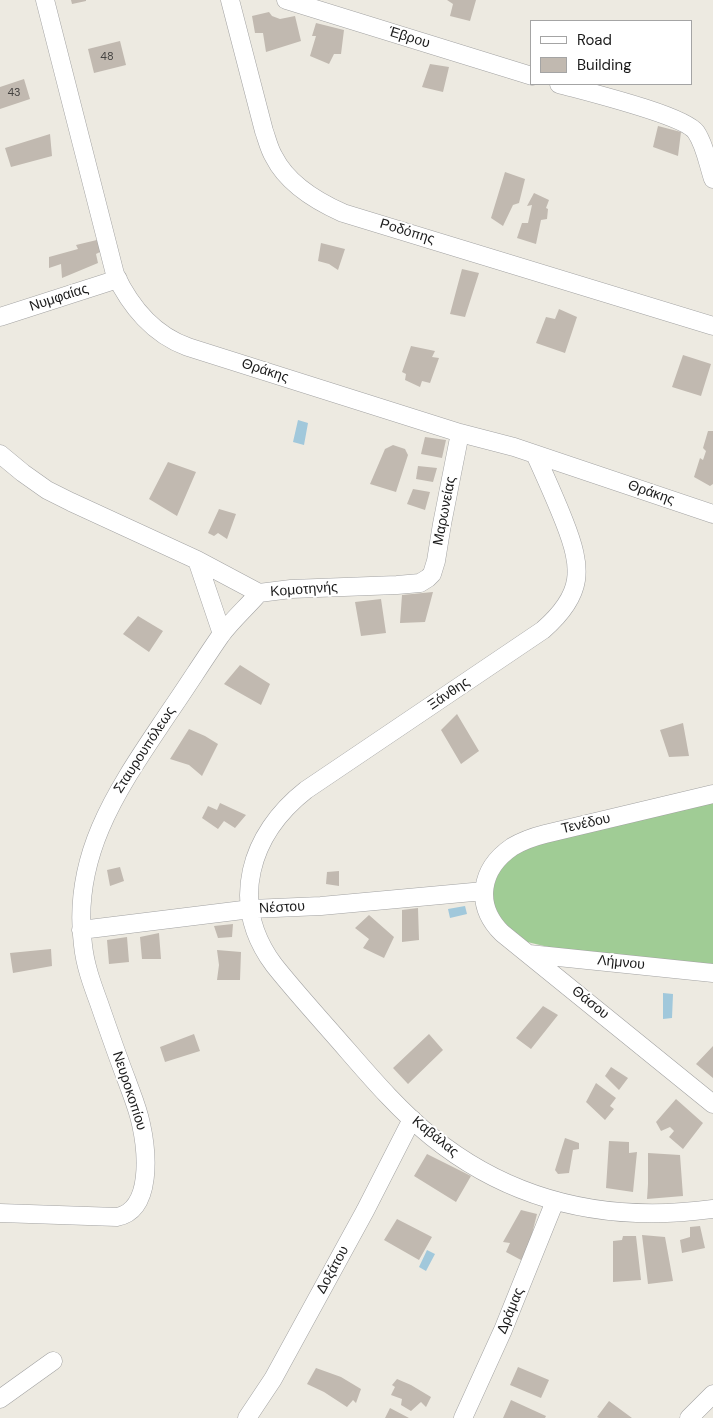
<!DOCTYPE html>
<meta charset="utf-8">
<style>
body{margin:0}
#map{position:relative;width:713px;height:1418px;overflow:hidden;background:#edeae1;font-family:"DM Sans",sans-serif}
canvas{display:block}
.legend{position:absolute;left:530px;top:20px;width:162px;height:65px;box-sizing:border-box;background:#fff;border:1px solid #a4a4a4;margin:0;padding:6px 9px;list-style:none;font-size:15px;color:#1b1b1b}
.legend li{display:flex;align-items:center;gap:10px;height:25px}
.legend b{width:25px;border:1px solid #a4a4a4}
</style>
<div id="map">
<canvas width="713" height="1418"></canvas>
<ul class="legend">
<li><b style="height:6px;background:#fff"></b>Road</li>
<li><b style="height:14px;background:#c1b9b0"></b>Building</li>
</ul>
</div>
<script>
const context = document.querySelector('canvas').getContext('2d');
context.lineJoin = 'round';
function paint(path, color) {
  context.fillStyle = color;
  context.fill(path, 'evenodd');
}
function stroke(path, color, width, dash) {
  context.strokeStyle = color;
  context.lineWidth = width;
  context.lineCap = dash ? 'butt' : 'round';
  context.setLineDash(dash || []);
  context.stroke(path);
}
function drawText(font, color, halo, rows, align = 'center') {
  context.font = font + ' "DM Sans",sans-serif';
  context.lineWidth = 4;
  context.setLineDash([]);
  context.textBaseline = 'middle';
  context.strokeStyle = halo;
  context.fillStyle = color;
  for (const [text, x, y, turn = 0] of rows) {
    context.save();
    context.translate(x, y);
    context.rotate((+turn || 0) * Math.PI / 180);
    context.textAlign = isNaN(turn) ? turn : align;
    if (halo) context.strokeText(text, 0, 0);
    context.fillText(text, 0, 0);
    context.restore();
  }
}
const forest = new Path2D(`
 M713 799V964L565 951 519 940 508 930 495 910 490 883 498 866 527 843Z`);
const water = new Path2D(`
 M298 420 308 423 304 445 293 442Z
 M465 906 467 914 450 918 448 909Z
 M663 993 673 994 672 1018 663 1019Z
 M427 1250 435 1254 426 1271 419 1267Z`);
const building = new Path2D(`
 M71 0H86V1L72 4Z
 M447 0H476L470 21 450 16 453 4Z
 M269 12 272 16 280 19 295 16 301 41 266 52 263 33H255L252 16Z
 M316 23 344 30 341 54H334L329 64 310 56 316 36H312Z
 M120 41 126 65 94 73 88 49Z
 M430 64 449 67 443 92 422 87Z
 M24 79 30 99 0 109V87Z
 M658 126 681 132 678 156 653 147Z
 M50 134 52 156 11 167 5 148Z
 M505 172 525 179 519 203 513 205 503 226 491 218Z
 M534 193 549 200 546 208 548 209 547 219 541 220 536 244 517 238 522 223H528L532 205 527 206Z
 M101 239 104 250 96 254 98 263 62 278 61 264 49 268V257L78 249 76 245Z
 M321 243 345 249 338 270 329 264 318 261Z
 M462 269 479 273 465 317 450 314Z
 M559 309 577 317 565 353 536 343 546 317 555 319Z
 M411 346 435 351 432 357 439 358 430 383 422 381 420 387 405 380 406 374 402 372Z
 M683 355 711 364 701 396 672 387Z
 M708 431H713V484L710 486 694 477 700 458 703 460 706 451 703 448Z
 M425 437 446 440 442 458 421 454Z
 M393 445 405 449 408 455 396 492 370 484 385 449Z
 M168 462 196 472 177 516 149 499Z
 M418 466 437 468 433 482 416 479Z
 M413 489 430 492 425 510 407 504Z
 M219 509 236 514 227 539 218 533 214 536 208 533Z
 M433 592 425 622 400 623 402 595Z
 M381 599 386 633 361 636 355 602Z
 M138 616 163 631 149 652 123 634Z
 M240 665 270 684 261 705 224 684Z
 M457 714 479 751 461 764 441 730Z
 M683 723 689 756 669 757 660 730Z
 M189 729 205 736 218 744 202 776 189 765 170 759Z
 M220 803 246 815 235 828 224 821 218 829 202 818 208 806 217 810Z
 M120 867 124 881 110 886 107 870Z
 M339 871V886L326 884 327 872Z
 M418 908 419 940 402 942V910Z
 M369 915 394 937 384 958 363 948 369 939 355 928Z
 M233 924 232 937 218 938 214 926Z
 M159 933 161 959H142L140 937Z
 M127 937 129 962 109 964 107 940Z
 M51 949 52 966 13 973 10 953Z
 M217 950 241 952 240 980H217L219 965Z
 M543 1006 558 1015 531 1049 516 1038Z
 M194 1034 200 1051 165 1062 160 1047Z
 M429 1034 443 1050 408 1084 393 1068Z
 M713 1046V1078L696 1064Z
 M611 1067 628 1078 619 1090 605 1076Z
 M596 1083 616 1098 610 1106 614 1109 605 1120 586 1102Z
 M676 1099 703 1123 683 1149 669 1137 674 1131 670 1127 661 1131 656 1122Z
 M565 1138 579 1143V1149L573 1150 569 1173 558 1174 555 1170Z
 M609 1141 629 1142V1153L637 1152 633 1192 606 1188Z
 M648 1153 680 1155 683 1196 647 1199 648 1184Z
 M427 1154 471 1176 456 1202 414 1176Z
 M521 1210 537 1214 531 1238 535 1242 521 1260 506 1252 510 1243 503 1242Z
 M397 1219 432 1237 419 1260 384 1240Z
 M700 1226 705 1248 682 1253 680 1240 690 1237V1227Z
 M642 1235 665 1237 673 1281 648 1284Z
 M623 1236H636L641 1280 613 1282V1241L622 1240Z
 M518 1367 549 1380 541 1398 510 1385Z
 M316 1368 341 1377 361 1389 356 1403 353 1400 347 1407 324 1392 307 1384Z
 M397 1379 411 1385 431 1397 426 1407 421 1402 411 1411 401 1405 402 1399 391 1395 395 1387 392 1385Z
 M511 1400 546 1416 545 1418H503Z
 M609 1401 632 1418H599L597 1417Z
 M390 1408 409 1418H385Z`);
const minor = new Path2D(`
 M45 0 115 274C130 306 154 335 188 347L460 433 514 447 713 514
 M230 0 264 131C267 139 269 149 274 157 287 183 316 201 343 213L713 326
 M286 0 532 76
 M559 84C584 91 684 115 696 132 705 145 708 164 713 179
 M0 317 118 279
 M0 454 23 473 47 490 71 502 197 560 259 593 291 589 397 585 420 583 428 578 432 574 436 561 442 524 460 433
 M535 454C545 476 555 498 564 521 583 569 584 594 543 630L306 790C250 834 228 903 274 965 297 994 323 1022 348 1051 374 1081 401 1112 432 1137 514 1203 610 1223 713 1209
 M197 560 222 634
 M713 794 545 834C533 837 522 841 512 847 480 869 474 905 502 933L713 1104
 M81 930 251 909 321 906 484 891
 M529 954 713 973
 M0 1213 117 1217C153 1210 147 1151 141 1124 138 1109 132 1095 127 1081 117 1055 108 1029 99 1003 92 984 85 965 83 945 71 853 120 786 168 714 186 688 203 661 221 635 232 620 247 607 259 593
 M0 1399 53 1361
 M247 1418 273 1379 365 1211 412 1119
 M463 1418 503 1330 555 1201
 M689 1418 713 1394`);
const numberNames = [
 ["48",107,57],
 ["43",14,93]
];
const streetNames = [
 ["Έβρου",409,38,17],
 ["Ροδόπης",407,232,17],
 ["Νυμφαίας",59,298,-18],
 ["Θράκης",265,371,18],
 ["Θράκης",651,493,19],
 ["Μαρωνείας",445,511,-79],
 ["Κομοτηνής",304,590,-4],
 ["Ξάνθης",449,694,-34],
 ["Σταυρουπόλεως",145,750,-57],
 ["Τενέδου",586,824,-13],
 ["Νέστου",282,908,-3],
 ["Λήμνου",621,963,6],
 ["Θάσου",590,1003,39],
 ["Νευροκοπίου",129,1091,72],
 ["Καβάλας",435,1137,39],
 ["Δοξάτου",333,1270,-61],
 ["Δράμας",511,1311,-68]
];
paint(forest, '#a0cc95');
paint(water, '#a1c8db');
paint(building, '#c1b9b0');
stroke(minor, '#a2a2a2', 19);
stroke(minor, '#fff', 18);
drawText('11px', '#444240', null, numberNames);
drawText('14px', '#1b1b1b', '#fff', streetNames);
</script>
